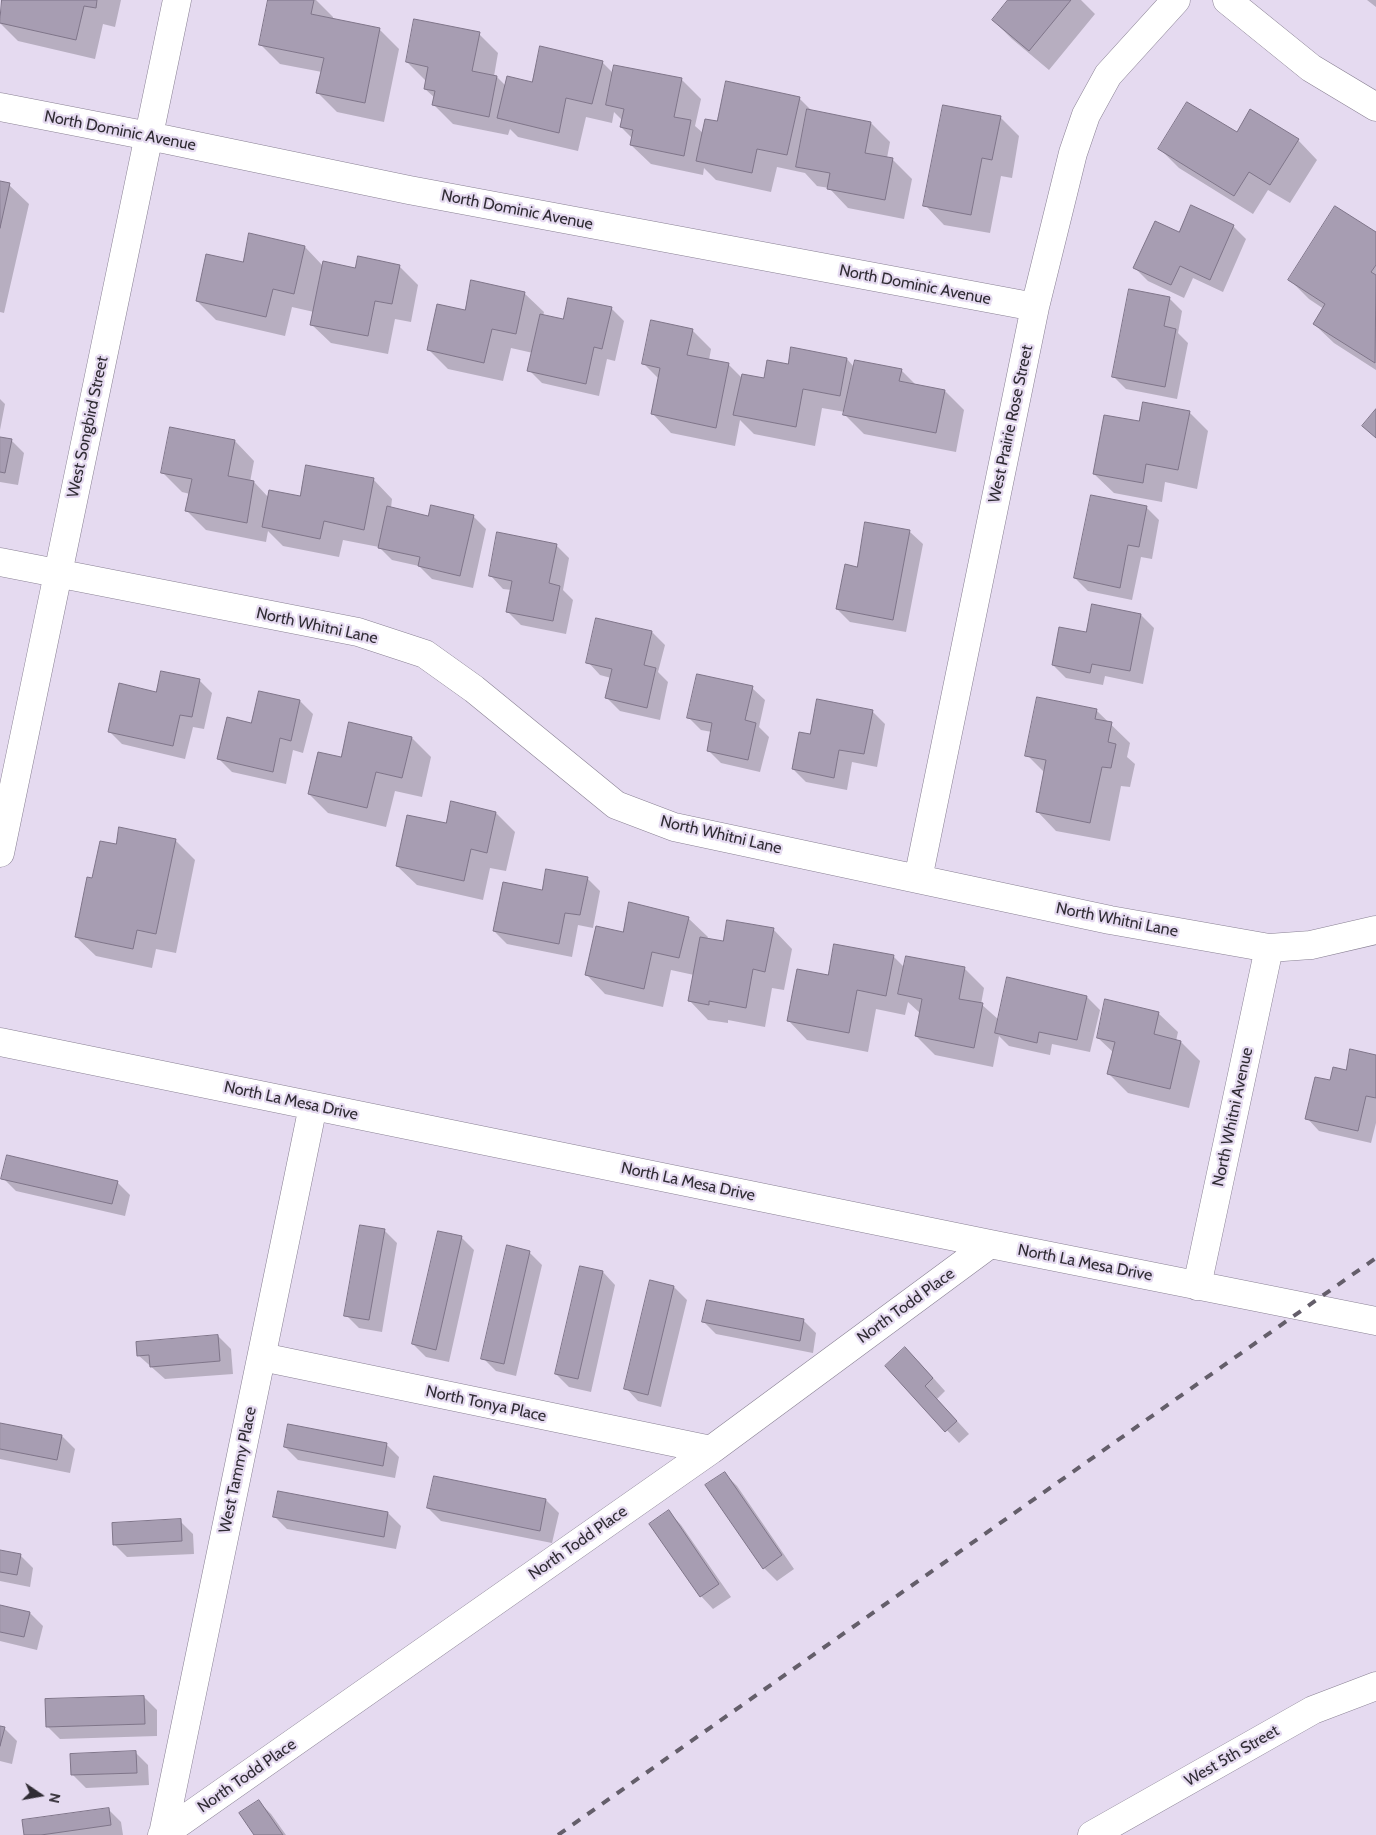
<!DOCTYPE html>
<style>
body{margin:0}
#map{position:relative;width:1376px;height:1835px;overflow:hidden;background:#e5daf0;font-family:Cabin,sans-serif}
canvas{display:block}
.north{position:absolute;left:15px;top:1770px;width:50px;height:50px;-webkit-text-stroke:4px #e5daf0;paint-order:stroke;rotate:102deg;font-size:14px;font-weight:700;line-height:20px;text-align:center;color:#302c34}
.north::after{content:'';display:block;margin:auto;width:18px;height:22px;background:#302c34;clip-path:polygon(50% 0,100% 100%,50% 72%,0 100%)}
</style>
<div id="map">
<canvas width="1376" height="1835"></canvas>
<div class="north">N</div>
</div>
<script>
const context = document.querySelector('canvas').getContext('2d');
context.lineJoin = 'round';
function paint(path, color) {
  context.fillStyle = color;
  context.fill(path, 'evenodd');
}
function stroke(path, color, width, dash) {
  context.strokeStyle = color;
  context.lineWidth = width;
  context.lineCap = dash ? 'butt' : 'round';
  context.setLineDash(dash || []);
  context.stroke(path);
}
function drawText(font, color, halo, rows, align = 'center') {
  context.font = font + ' Cabin,sans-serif';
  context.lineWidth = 4.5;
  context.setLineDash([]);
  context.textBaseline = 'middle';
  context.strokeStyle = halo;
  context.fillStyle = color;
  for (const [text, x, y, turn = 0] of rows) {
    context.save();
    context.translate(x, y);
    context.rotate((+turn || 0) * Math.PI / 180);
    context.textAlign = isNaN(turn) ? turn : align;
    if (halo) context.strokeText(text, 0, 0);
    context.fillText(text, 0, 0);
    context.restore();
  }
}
const shadow = new Path2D(`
 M3 0H121L115 27 103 24 95 59 18 41 0 23Z
 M269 0H316L333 17V20L379 29 399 49 384 122 337 112 318 93 322 72 280 64 260 44Z
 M1010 0H1081L1095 14 1049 70 1012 39 993 20Z
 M1367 0H1376V7Z
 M479 34 498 53 494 76 497 77 506 86 533 84 602 62 614 74 681 79 701 99 695 126 703 133 718 123 799 98 813 112 871 123 890 142 887 158 892 159 912 179 904 219 848 208 829 188 817 186 805 173 777 167 771 192 716 180 704 168 703 175 651 164 631 145 633 139 621 127 622 120 614 112 612 123 586 117 578 151 518 137 510 129 508 135 453 124 434 105 435 98 425 89 426 81 407 62Z
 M1000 117 1019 136 1012 178 1001 176 990 233 944 225 925 205Z
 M1237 134 1298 140 1317 160 1290 203 1268 190 1253 214 1179 168 1160 149Z
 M0 182 9 185 29 204 4 313 0 312Z
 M1233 226 1246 239 1223 292 1193 278 1184 298 1148 281 1135 268 1180 234Z
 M1376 233V370L1334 343 1314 324 1324 309 1309 299 1290 280Z
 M250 235 305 247 323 266 356 269 399 266 418 285 411 322 395 319 388 354 331 343 311 324 314 312 292 307 285 336 216 320 197 301 244 263Z
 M524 293 544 312 543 316 564 320 611 308 624 321 615 361 607 359 599 396 542 383 529 370 533 353 511 348 503 381 448 369 428 349 466 311Z
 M1169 298 1182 311 1178 333 1188 343 1177 399 1126 389 1113 376Z
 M692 330 711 349 709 360 728 364 742 378 765 380 789 365 847 359 854 367 901 370 917 386 945 391 964 410 956 452 864 434 845 415V412L822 408 815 446 754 434 740 420 735 446 671 433 652 413 659 379 643 363Z
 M0 399 5 404 0 430Z
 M1189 412 1208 431 1197 489 1165 482 1162 502 1114 493 1094 474 1140 423Z
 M171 429 235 441 254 461 250 482H254L269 498 301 497 373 479 392 499 391 508 429 517 473 516 486 529 473 588 432 579 419 566 392 560 379 547 343 540 339 557 283 546 268 531 266 542 206 530 187 511 190 494 182 492 163 473Z
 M0 438 11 440 24 453 18 485 0 482Z
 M1146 507 1159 520 1152 559 1141 557 1132 600 1088 591 1075 578Z
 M910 532 923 544 906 632 850 622 837 609 858 568Z
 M556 545 569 558 563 590 573 600 566 634 521 625 508 612 512 590 503 589 491 576Z
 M1141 615 1154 628 1143 684 1105 676 1103 685 1066 678 1053 665 1087 634Z
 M652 632 665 645 658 672 668 682 660 720 620 711 607 698 611 678 600 675 588 662Z
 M199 680 212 693 204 729 193 727 185 759 122 744 109 731 157 693Z
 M752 688 765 700 759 727 769 737 760 772 721 763 708 750 712 732 701 730 688 717Z
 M260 692 300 701 313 714 303 753 293 750 286 784 232 772 219 759 252 724Z
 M1096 710 1130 743 1127 757 1135 764 1130 787 1121 786 1110 841 1056 831 1037 811 1045 773 1027 755Z
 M872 711 885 724 877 767 852 762 847 790 806 782 793 769 811 736Z
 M412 738 431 757 422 797 395 791 386 827 328 813 309 794 341 758Z
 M496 813 515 832 506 871 490 868 483 900 417 885 397 866 447 825Z
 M175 840 195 860 176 953 156 949 152 968 96 956 76 937 93 880 117 846Z
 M587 878 600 891 593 928 578 925 572 957 507 944 494 931 543 891Z
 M688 918 708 937 707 939 724 943 773 929 792 949 784 990 772 988 765 1027 728 1020V1023L708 1020 689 1000 694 975 671 970 663 1007 605 994 586 974 623 934Z
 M894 957 905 968 907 957 965 969 984 988 981 1004 999 1020 1087 997 1100 1010 1090 1052 1052 1044 1050 1055 1009 1046 999 1036 993 1067 935 1055 916 1036 920 1013 908 1002 905 1015 876 1009 868 1052 807 1040 788 1020 829 976Z
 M1158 1013 1178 1032 1176 1041 1181 1042 1200 1061 1189 1108 1128 1093 1109 1074 1114 1053 1098 1038Z
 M1376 1056V1123L1371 1143 1319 1131 1307 1118 1331 1082Z
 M3 1178 117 1182 130 1195 125 1216 16 1191Z
 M384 1230 397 1243 382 1332 359 1328 346 1315Z
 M461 1237 474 1250 449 1362 426 1357 413 1344Z
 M529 1252 542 1265 516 1376 496 1371 483 1358Z
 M603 1272 615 1285 591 1392 569 1387 556 1374Z
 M674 1287 687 1300 661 1407 638 1401 626 1388Z
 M803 1320 816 1333 813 1353 716 1334 703 1321Z
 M218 1336 231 1349 233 1374 165 1379 138 1355Z
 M918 1361 945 1391 937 1399 969 1434 959 1443 887 1366Z
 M0 1424 62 1436 75 1449 70 1473 0 1459Z
 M386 1444 399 1457 395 1478 298 1460 285 1447Z
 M724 1473 737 1486 794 1569 777 1581 764 1568Z
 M279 1493 388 1513 401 1526 396 1549 287 1529 274 1516Z
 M546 1500 559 1513 552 1543 441 1521 428 1508Z
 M669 1512 681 1525 731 1597 713 1609 701 1596Z
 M180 1521 193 1534 194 1554 127 1557 114 1544Z
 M0 1551 20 1555 33 1568 30 1587 0 1581Z
 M0 1606 30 1613 43 1626 37 1650 0 1641Z
 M144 1697 157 1710V1736L60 1739 47 1726Z
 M0 1727 4 1728 17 1741 12 1764 0 1761Z
 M135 1752 148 1765 149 1785 86 1788 73 1775Z
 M258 1801 271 1814 286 1835H255Z
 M108 1809 121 1822 123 1835H25Z`);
const building = new Path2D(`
 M2 0H97L96 8 84 6 76 40 0 23Z
 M268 0H314L311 14 380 28 365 103 316 93 324 58 259 45Z
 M1008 0H1071L1029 51 992 20Z
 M414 19 480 32 472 71 497 76 489 117 432 105 435 91 424 89 428 67 406 62Z
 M540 46 603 61 592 104 566 98 559 133 497 118 507 76 532 82Z
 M614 65 682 78 674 117 691 120 684 156 630 145 633 130 620 127 624 109 606 105Z
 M726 81 800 97 787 155 757 149 752 173 696 161 705 119 717 121Z
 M1187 102 1237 132 1250 109 1299 139 1270 185 1249 172 1234 196 1158 149Z
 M943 105 1001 116 992 160 982 158 971 215 923 206Z
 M807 109 871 122 865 153 893 158 885 200 827 189 830 173 796 167Z
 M0 181 10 183 0 228Z
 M1191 205 1234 225 1210 280 1180 266 1171 285 1133 268 1155 221 1179 232Z
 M1335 206 1376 232V265L1371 272 1376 275 1375 363 1313 324 1325 304 1288 280Z
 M249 233 305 246 294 294 273 289 266 317 196 301 206 254 243 262Z
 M358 256 400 265 392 304 375 301 368 336 310 325 323 261 355 268Z
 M471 280 525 292 516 334 492 329 484 363 427 350 437 304 465 310Z
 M1129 289 1170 297 1164 326 1176 329 1165 387 1112 377Z
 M568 298 612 307 602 349 594 347 586 384 527 371 540 314 563 319Z
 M651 320 693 329 687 355 729 363 716 428 651 414 660 368 642 364Z
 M791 347 847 358 840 396 803 389 796 427 733 415 742 374 764 378 767 360 788 364Z
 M855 360 902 369 899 381 945 390 936 433 843 415Z
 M1143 402 1190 411 1178 470 1146 464 1143 483 1093 474 1104 415 1139 421Z
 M1376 409V438L1362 426Z
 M170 427 235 440 228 476 254 481 247 523 185 511 192 479 161 473Z
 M0 437 12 439 5 473 0 472Z
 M306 465 374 478 364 530 324 521 320 539 262 527 269 490 300 496Z
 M1091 495 1147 506 1139 547 1128 545 1120 588 1074 578Z
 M431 505 474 515 460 576 418 566 420 557 378 548 387 506 428 516Z
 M865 522 910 530 893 620 836 609 845 564 857 567Z
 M497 532 557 544 549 583 560 586 553 621 506 612 512 581 489 576Z
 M1092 604 1141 614 1130 671 1092 664 1090 673 1052 665 1059 627 1086 632Z
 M596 618 652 631 644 665 656 668 647 708 605 698 612 669 586 663Z
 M161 671 200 679 192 717 180 715 173 746 108 732 119 683 156 692Z
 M697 674 753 686 745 720 756 723 748 760 707 751 712 723 687 718Z
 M259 691 300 700 291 741 280 738 273 772 217 759 227 717 251 723Z
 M1037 697 1097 709 1095 719 1112 722 1108 742 1116 744 1111 768 1102 767 1090 823 1036 812 1046 760 1025 756Z
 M817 699 873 710 864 754 839 750 834 778 792 769 799 732 810 734Z
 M349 722 412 737 402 778 376 772 367 808 308 794 318 752 341 757Z
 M451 801 496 812 487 853 471 849 464 881 396 866 407 815 446 823Z
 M119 827 176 839 156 934 137 930 133 949 75 937 87 877 92 878 100 841 116 844Z
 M546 869 588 877 580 915 565 913 559 944 493 931 503 882 542 890Z
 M629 902 689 917 679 958 652 952 644 989 585 975 596 926 623 932Z
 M727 920 774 928 765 972 753 969 746 1008 709 1001V1005L688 1001 700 937 723 941Z
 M834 944 894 955 886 996 857 990 849 1033 787 1021 797 969 828 975Z
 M906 956 965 967 959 999 983 1003 974 1048 915 1036 922 999 898 994Z
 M1007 977 1087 996 1077 1040 1039 1032 1037 1043 995 1033Z
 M1105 999 1159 1012 1154 1034 1181 1041 1170 1089 1107 1074 1115 1042 1097 1038Z
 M1350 1049 1376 1055V1098L1366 1096 1358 1131 1305 1119 1315 1077 1330 1080 1333 1067 1346 1070Z
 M7 1155 118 1181 112 1204 1 1179Z
 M360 1225 385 1229 369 1320 344 1316Z
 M438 1231 462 1236 436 1350 412 1344Z
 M507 1245 530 1251 504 1364 481 1359Z
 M580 1266 603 1271 578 1379 555 1374Z
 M650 1280 674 1286 648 1395 624 1389Z
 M707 1300 804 1319 800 1341 702 1322Z
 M218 1335 220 1361 150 1367 149 1355 137 1356 136 1342Z
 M905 1347 933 1378 925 1386 957 1421 945 1432 885 1366Z
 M0 1423 62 1435 57 1460 0 1449Z
 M288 1424 387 1443 383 1466 284 1447Z
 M725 1472 782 1555 763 1569 705 1485Z
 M434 1476 546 1499 540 1531 427 1508Z
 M278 1491 388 1512 384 1537 273 1517Z
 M669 1510 719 1584 700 1597 649 1524Z
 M181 1519 182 1541 113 1545 112 1523Z
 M0 1550 21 1554 17 1575 0 1572Z
 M0 1605 30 1612 24 1637 0 1632Z
 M144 1696 145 1724 46 1727 45 1699Z
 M0 1726 5 1727 0 1746Z
 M136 1751 137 1773 71 1775 70 1754Z
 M259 1800 283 1835H254L239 1813Z
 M109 1808 111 1825 41 1835H24L22 1820Z`);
const minor = new Path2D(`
 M1227 0 1311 68 1376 107
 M0 107 149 136 409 190 1035 307
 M0 562 358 632 425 654 474 689 616 805 674 827 1110 920 1269 948 1311 945 1376 930
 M0 853 177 0
 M918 879 1035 307 1073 153 1086 115 1108 75 1176 0
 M0 1042 990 1244 1376 1321
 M1197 1286 1269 948
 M262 1357 711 1450
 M163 1834 313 1106
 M162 1835 711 1450 990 1244
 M1092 1835 1313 1710 1376 1686`);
const rail = new Path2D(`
 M558 1835 1376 1258`);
const streetNames = [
 ["North Dominic Avenue",120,131,11],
 ["North Dominic Avenue",517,210,11],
 ["North Dominic Avenue",915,285,11],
 ["West Prairie Rose Street",1011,424,-78],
 ["West Songbird Street",88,427,-78],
 ["North Whitni Lane",317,626,12],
 ["North Whitni Lane",721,835,13],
 ["North Whitni Lane",1117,920,11],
 ["North La Mesa Drive",291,1101,12],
 ["North Whitni Avenue",1233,1117,-78],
 ["North La Mesa Drive",688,1182,12],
 ["North La Mesa Drive",1085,1263,11],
 ["North Todd Place",906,1306,-36],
 ["North Tonya Place",486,1404,12],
 ["West Tammy Place",238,1470,-78],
 ["North Todd Place",578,1543,-35],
 ["West 5th Street",1232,1756,-30],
 ["North Todd Place",247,1776,-35]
];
paint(shadow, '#0003');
paint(building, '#a79db2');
stroke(building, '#7f7589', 1);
stroke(minor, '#898093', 29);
stroke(minor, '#fff', 28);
stroke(rail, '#645e6a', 4, [9, 9]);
drawText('16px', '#302c34', '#e5daf0', streetNames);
</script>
